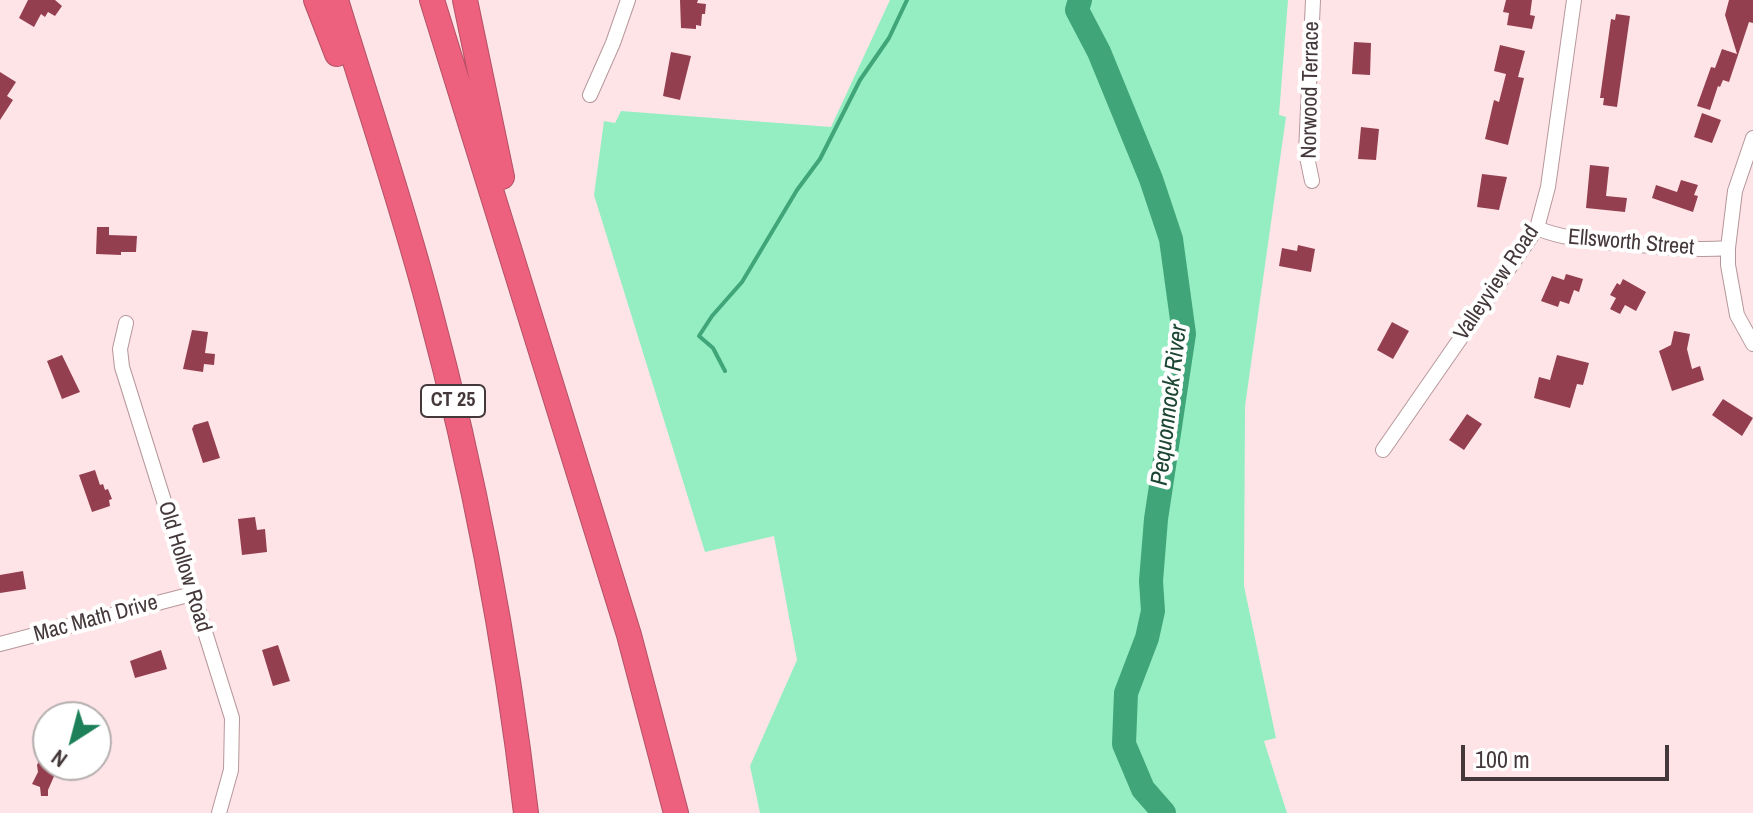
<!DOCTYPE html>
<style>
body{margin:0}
#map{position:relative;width:1753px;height:813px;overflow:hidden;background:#fee4e7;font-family:"Archivo Narrow",sans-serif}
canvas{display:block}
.north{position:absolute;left:32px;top:701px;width:80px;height:80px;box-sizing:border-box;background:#fff;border:2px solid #b5afb0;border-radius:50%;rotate:216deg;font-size:22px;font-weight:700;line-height:32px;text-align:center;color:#45383a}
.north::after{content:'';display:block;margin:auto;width:28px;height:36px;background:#1d8059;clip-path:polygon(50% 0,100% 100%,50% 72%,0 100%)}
.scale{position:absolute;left:1461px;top:745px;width:208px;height:36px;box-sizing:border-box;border:4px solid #45383a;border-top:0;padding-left:10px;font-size:24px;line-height:28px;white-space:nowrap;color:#45383a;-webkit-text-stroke:6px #fff;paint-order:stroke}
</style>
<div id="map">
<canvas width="1753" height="813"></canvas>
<div class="north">N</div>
<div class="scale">100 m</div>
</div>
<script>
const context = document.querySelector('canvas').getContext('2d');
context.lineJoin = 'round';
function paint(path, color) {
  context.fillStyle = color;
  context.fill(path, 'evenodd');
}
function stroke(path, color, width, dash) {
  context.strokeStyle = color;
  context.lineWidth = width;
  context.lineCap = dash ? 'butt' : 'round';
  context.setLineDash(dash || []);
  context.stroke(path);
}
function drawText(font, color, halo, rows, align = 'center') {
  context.font = font + ' "Archivo Narrow",sans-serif';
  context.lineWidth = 8;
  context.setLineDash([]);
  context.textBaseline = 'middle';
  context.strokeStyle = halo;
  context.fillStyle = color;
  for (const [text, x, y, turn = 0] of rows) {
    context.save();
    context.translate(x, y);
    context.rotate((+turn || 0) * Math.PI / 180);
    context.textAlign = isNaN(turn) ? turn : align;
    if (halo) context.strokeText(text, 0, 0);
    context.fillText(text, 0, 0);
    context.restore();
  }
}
const green = new Path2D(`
 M890 0H1288L1279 115 1286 117 1245 406 1244 586 1276 738 1264 741 1287 813H760L750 766 797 660 774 536 705 552 594 195 604 121 615 123 621 111 831 127Z`);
const stream = new Path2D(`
 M725 371 713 348 699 336 712 316 742 282 797 190 820 159 860 80 889 38 907 0`);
const river = new Path2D(`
 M1080 0 1077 10 1099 52 1151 179 1171 239 1184 334 1156 519 1151 581 1153 611 1147 638 1126 693 1124 744 1143 789 1164 813`);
const building = new Path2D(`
 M28 0H55L62 6 55 16 48 12 45 17 41 14 34 27 19 18Z
 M680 0H698L697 3 706 4 705 14H702L701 26 696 25V29L681 28Z
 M1506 0H1532L1530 15 1535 16 1532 29 1507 25 1509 13 1503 12Z
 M1729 0H1753V23L1749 22 1729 82 1723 80 1720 87 1718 86 1710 110 1697 106 1711 67 1715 68 1722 49 1737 54 1725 15Z
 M1616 14 1630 16 1617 107 1603 105 1604 98H1600L1611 19 1615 20Z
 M1354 42 1371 43 1370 75 1352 74Z
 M1500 45 1525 51 1518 77 1524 78 1508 145 1485 139 1494 100 1499 102 1506 74 1494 71Z
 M671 52 691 56 680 100 663 96Z
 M0 72 16 82 7 96 13 100 0 120Z
 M1702 113 1721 120 1712 143 1694 137Z
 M1361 127 1379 129 1376 160 1358 159Z
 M1590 165 1609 167 1606 196 1627 198 1625 212 1586 208Z
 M1482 174 1507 177 1499 210 1477 207Z
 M1681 180 1698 185 1694 195 1698 196 1693 212 1652 198 1656 185 1677 192Z
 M97 227H109V235L137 236 136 252H121V255L96 254Z
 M1298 245 1315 249 1311 272 1279 266 1282 248 1297 251Z
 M1566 274 1583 279 1579 292 1574 290 1569 304 1560 301 1558 307 1541 301 1552 276 1564 280Z
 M1623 279 1646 292 1636 311 1625 305 1620 314 1610 309 1616 298 1610 295 1617 283 1620 285Z
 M1392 322 1409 331 1393 359 1377 350Z
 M192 330 208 332 205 353 215 354 214 365 204 364 203 372 183 369Z
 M1674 331 1690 334 1687 349 1692 369 1700 366 1704 380 1672 391 1659 351 1671 345Z
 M62 355 80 392 62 399 47 361Z
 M1557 355 1589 363 1583 385 1577 384 1570 408 1534 398 1539 377 1550 380Z
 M1723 399 1753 418 1742 436 1712 415Z
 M1467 414 1482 424 1464 450 1449 440Z
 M208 421 220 458 203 463 192 429 194 425Z
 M95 470 100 485 103 484 105 490 108 489 112 499 109 500 110 506 92 512 79 475Z
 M255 517 257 530 265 529 267 552 242 555 238 519Z
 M23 571 26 589 0 593V575Z
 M278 645 290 681 273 686 262 650Z
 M161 650 167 669 135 678 130 661Z
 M48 741V765H59L48 790V796H41L40 787 32 784 38 772 37 765Z`);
const minor = new Path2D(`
 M590 95 613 43 628 0
 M1753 138 1735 191 1728 248V265L1737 315 1753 344
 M1312 181 1306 152 1313 0
 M1537 228C1565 240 1597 241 1628 244 1661 247 1694 251 1728 248
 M126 323 120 349 122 367 232 718 231 770 219 813
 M1383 450 1537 228 1548 187 1574 0
 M0 644 192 594`);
const motorway = new Path2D(`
 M316 0 337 54
 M336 0C367 102 402 204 429 307 474 474 506 642 526 813
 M432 0 629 635 676 813
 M465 0 502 177`);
const shields = [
 [453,401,64]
];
const shieldNames = [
 ["CT 25",453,401]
];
const streetNames = [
 ["Norwood Terrace",1311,90,-89],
 ["Ellsworth Street",1631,243,5],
 ["Valleyview Road",1497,283,-56],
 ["Old Hollow Road",184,567,73],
 ["Mac Math Drive",96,619,-15]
];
const waterNames = [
 ["Pequonnock River",1170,405,-83]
];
paint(green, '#94eec2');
stroke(stream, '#40a579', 4);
stroke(river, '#40a579', 24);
paint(building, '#943f50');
stroke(minor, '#b6979b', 16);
stroke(motorway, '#b25266', 26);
stroke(minor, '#fff', 14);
stroke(motorway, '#ed607e', 24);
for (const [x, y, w] of shields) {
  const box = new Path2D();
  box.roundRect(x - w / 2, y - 16, w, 32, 6);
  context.fillStyle = '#fff';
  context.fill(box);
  stroke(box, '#45383a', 2);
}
drawText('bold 20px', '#45383a', null, shieldNames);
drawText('22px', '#45383a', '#fff', streetNames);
drawText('italic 24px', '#1c4633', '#fff', waterNames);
</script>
